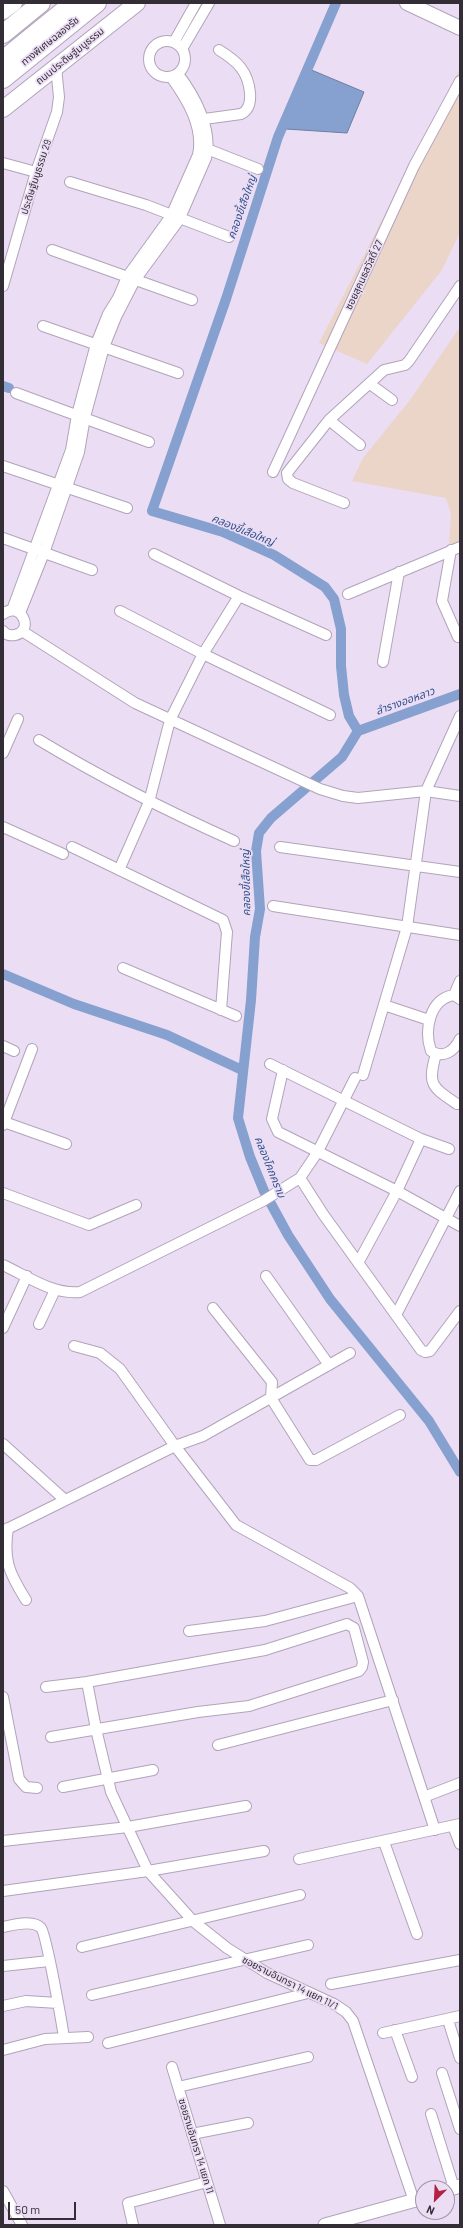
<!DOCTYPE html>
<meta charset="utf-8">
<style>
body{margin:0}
#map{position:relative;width:463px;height:2228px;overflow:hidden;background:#ebddf4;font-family:Barlow,sans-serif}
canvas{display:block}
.frame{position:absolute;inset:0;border:4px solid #332e36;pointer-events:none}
.north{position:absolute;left:415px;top:2180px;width:40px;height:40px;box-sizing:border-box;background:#ebddf4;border:1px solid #a197a8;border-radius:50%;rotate:204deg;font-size:11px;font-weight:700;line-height:16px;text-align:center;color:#332e36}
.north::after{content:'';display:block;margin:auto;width:14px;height:18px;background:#b32145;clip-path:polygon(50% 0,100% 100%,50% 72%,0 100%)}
.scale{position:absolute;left:8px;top:2202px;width:68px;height:18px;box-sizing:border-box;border:2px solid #332e36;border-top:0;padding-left:5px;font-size:12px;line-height:14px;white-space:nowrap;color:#332e36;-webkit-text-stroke:3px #ebddf4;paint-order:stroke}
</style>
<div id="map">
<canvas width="463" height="2228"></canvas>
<div class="frame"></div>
<div class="north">N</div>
<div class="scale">50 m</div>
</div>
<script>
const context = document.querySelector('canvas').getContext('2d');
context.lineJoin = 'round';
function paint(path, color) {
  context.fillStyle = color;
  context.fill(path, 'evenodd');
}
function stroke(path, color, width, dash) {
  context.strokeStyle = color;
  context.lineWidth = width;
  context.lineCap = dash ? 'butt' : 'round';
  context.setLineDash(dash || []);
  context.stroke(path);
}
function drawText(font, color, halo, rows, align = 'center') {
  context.font = font + ' Barlow,"Noto Sans Thai",sans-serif';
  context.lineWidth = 3.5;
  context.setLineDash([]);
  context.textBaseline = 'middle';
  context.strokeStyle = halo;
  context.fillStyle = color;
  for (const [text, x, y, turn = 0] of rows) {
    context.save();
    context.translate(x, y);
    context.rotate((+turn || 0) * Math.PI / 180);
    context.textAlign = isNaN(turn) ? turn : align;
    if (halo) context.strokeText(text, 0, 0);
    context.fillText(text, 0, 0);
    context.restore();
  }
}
const industrial = new Path2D(`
 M460 68V232L442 270 367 364 319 343Z
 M460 327V541L449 546 451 513 446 498 352 481 363 458 410 400Z`);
const water = new Path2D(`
 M309 69 364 92 347 133 286 129Z`);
const canal = new Path2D(`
 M336 3 278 137 226 299 152 511 223 532 274 555 325 587 334 599 341 629V666L344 695 349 716 358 731
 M3 386 9 388
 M358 731 342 757 271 818 259 833 256 851 260 909 255 937 251 1000 238 1118 250 1157 264 1191 288 1235 330 1299 429 1421 460 1472
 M358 731 460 694
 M3 974 74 1004 167 1035 242 1070`);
const minor = new Path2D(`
 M149 59a18 18 0 1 1 36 0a18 18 0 1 1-36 0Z
 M174 42 196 3
 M182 49 209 3
 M197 120 241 114C256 107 250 80 241 68 236 61 227 55 219 50
 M202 147 258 169
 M3 163 36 172
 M70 182 146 205 229 237
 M52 250 192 300
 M3 286 36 172 57 112 59 97 56 67
 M43 326 178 373
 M370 384 392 400
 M16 393 149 442
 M329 420 360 445
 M3 466 127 508
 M273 472 414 166 460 81
 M344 503 293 483 288 479 287 473 329 420 384 370 405 365 409 361 460 286
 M3 538 92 570
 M451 550 442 601 458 637
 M154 554 239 596 326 635
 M348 594 460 547
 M12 610 71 450 77 415 96 344 108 314 118 298 127 277 171 216 198 155C204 127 187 99 171 77
 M120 611 203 654 330 715
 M20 613 44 553 79 452 85 417 104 347 116 317 135 280 179 220 206 158C213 130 195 96 178 74
 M3 614C21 600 35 631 15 635 10 636 6 635 3 631
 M22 631 135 703 320 789 343 796 358 798 426 791 460 796
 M383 662 399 572
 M39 740C102 778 167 811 234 841
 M3 753 18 719
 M3 827 63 854
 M72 847 223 920 227 932 221 1010
 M280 847 460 872
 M119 870 149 802 170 720 203 654 239 596
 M273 906 460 935
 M123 968 236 1016
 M454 995 460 981
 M460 999 454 995C429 999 424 1031 431 1051 444 1059 454 1051 460 1039
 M384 1005 429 1020
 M3 1046 14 1051
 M436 1054C427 1085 432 1087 457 1104
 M270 1064 421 1139 449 1149
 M283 1070 272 1119 278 1132 397 1191 460 1226
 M363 1075 407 927 426 791 460 716
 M4 1122 66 1144
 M3 1125 32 1049
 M300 1178 323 1214 421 1350 425 1352 430 1351 460 1311
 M3 1193 89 1225 136 1205
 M358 1263 397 1191 421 1139
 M3 1265C27 1276 53 1295 80 1292L263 1201 300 1178 317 1153 355 1078
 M266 1276 329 1365
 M213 1308 272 1382 271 1398 310 1460H316L400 1415
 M396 1315 460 1191
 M39 1324 55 1290
 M3 1328 27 1276
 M74 1346 100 1353 120 1369 175 1446 236 1525 350 1588 358 1596 435 1830
 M3 1444 65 1500
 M8 1528C3 1560 9 1573 26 1600
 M3 1531 175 1446 203 1436 350 1353
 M189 1631 265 1621 358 1596
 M87 1682 96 1729 111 1792 148 1871 193 1921 227 1948 267 1973 334 2004 346 2012 353 2021 414 2201
 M46 1687 87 1682 265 1650 347 1624 354 1628 363 1662 362 1667 359 1671 249 1706 198 1712 51 1737
 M3 1697 19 1779 26 1787 37 1788
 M218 1745 393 1700
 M63 1787 153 1770
 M424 1797 460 1783
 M453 1826 460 1844
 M3 1841 128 1827 246 1806
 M384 1842 417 1934
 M299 1859 460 1824
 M3 1891 148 1871 264 1851
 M3 1927C13 1925 33 1919 41 1928 46 1933 62 2024 64 2038
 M82 1947 300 1895
 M3 1966 49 1961
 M331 1984 460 1960
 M92 1995 308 1945
 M3 2006 26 2001 58 2003
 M448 2020 460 2058
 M395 2030 412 2077
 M383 2033 460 2016
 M108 2043 308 1993
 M3 2050 45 2039 88 2037
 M172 2067 220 2225
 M442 2073 460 2129
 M178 2087 308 2057
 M431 2114 454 2188
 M192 2134 248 2123
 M3 2191 22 2225
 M133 2225 128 2203 207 2182`);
const tertiary = new Path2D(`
 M447 2190 460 2186
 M325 2225 423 2198`);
const secondary = new Path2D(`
 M407 3 460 28`);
const primary = new Path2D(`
 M3 11 14 3
 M3 109 137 3`);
const motorway = new Path2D(`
 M3 34 41 3
 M3 60 73 3
 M3 79 97 3`);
const streetNames = [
 ["ทางพิเศษฉลองรัช",50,41,-39],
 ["ถนนประดิษฐ์มนูธรรม",70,56,-39],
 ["ประดิษฐ์มนูธรรม 29",36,177,-72],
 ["ซอยสุคนธสวัสดิ์ 27",364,275,-65],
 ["ซอยรามอินทรา 14 แยก 11/1",290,1983,27],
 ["ซอยรามอินทรา 14 แยก 11",196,2146,73]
];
const waterNames = [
 ["คลองขี้เสือใหญ่",242,207,-71],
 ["คลองขี้เสือใหญ่",243,530,22],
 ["ลำรางออหลาว",405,701,-20],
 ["คลองขี้เสือใหญ่",246,883,-91],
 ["คลองโคกคราม",270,1167,68]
];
paint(industrial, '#ebd4c8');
paint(water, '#86a0cf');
stroke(water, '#6d7ea1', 1);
stroke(canal, '#86a0cf', 10);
stroke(minor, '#b1a4b9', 12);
stroke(tertiary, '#b1a4b9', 15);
stroke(secondary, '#b1a4b9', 16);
stroke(primary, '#b1a4b9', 18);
stroke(motorway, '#b1a4b9', 20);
stroke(minor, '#fff', 10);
stroke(tertiary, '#fff', 13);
stroke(secondary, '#fff', 14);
stroke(primary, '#fff', 16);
stroke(motorway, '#fff', 18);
drawText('10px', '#332e36', '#ebddf4', streetNames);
drawText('italic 11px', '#32518d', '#ebddf4', waterNames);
</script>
